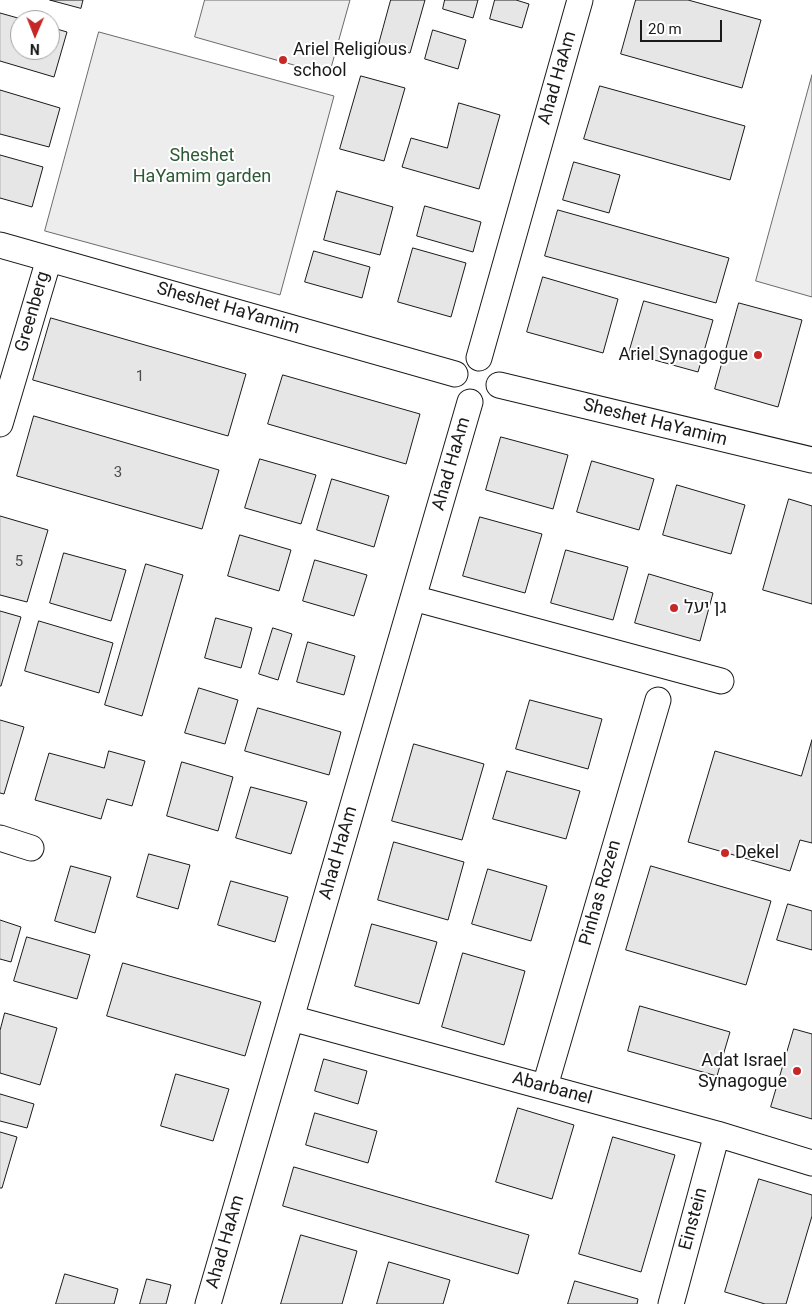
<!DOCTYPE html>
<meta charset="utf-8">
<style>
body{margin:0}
#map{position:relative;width:812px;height:1304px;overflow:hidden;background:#fff;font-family:Roboto,sans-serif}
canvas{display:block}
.north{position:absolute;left:10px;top:10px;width:50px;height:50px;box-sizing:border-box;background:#fff;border:1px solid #a3a3a3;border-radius:50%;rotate:181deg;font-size:14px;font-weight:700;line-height:20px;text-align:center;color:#1a1a1a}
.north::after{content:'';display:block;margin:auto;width:18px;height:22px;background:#c62828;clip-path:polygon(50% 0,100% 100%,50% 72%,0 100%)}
.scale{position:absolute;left:640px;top:20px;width:82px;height:22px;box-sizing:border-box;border:2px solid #1a1a1a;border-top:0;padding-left:6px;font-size:15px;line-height:18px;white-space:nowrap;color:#1a1a1a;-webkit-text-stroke:4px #fff;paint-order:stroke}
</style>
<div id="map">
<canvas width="812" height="1304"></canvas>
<div class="north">N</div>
<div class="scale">20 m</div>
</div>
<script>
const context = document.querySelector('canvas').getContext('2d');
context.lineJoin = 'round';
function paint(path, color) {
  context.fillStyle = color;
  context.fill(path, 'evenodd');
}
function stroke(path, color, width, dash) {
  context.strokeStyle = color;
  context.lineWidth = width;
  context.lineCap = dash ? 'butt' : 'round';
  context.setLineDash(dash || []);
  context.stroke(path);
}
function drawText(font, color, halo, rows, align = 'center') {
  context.font = font + ' Roboto,"Noto Sans Hebrew",sans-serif';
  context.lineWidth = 4;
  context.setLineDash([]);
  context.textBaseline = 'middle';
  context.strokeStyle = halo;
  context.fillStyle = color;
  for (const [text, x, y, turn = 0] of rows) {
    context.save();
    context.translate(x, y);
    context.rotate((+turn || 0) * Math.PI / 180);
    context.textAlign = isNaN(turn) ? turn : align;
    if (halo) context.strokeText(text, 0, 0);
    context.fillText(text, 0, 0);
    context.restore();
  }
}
const green = new Path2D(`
 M205 0H350L329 75 195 37Z
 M99 32 334 96 280 295 45 231Z
 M812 75V297L756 281Z`);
const building = new Path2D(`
 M50 0H83L81 8Z
 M391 0H425L410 53 379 44Z
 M445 0H478L473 18 443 9Z
 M495 0H516L529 4 522 28 490 19Z
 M636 0H688L761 20 742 88 621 54Z
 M0 13 25 20H20V50H50V27L67 32 54 77 0 61Z
 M433 30 466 40 458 69 425 59Z
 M361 76 405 88 384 161 340 149Z
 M600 86 745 126 730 180 584 139Z
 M0 90 60 108 49 147 0 134Z
 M459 103 500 115 479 189 402 167 411 138 447 148Z
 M0 155 43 167 32 207 0 198Z
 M574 162 620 175 609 213 563 200Z
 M337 191 393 207 380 255 324 240Z
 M425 206 481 222 473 252 417 236Z
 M558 210 729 258 716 303 545 256Z
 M413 248 466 263 451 317 398 302Z
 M314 251 370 267 362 298 305 282Z
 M543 277 618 299 603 353 527 332Z
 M644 301 713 320 698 372 629 353Z
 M739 303 802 320 778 407 715 389Z
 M51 318 246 374 228 436 33 380Z
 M283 375 420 414 406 464 268 424Z
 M34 416 219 470 202 529 17 476Z
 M501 437 568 455 553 509 486 490Z
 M260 459 316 475 301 524 245 508Z
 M592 461 654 479 639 530 577 512Z
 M332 479 389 496 374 547 317 530Z
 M677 485 745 505 731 554 663 535Z
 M789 499 812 506V604L763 590Z
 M0 516 48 530 27 602 0 595Z
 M480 517 542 534 525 593 463 576Z
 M240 535 291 550 279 591 228 576Z
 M566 550 628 567 613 620 551 603Z
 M64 553 126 570 111 621 50 603Z
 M315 560 367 575 354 616 303 601Z
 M146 564 183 575 142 716 105 705Z
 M649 574 713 593 700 641 635 623Z
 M0 611 21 617 1 686H0Z
 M216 618 252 628 241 668 205 658Z
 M39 621 113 643 99 693 25 671Z
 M273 628 292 634 278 680 259 674Z
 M308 642 355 656 344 695 297 682Z
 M199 688 238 700 225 744 185 733Z
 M530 700 602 719 588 769 516 749Z
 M258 708 341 732 329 775 245 751Z
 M0 720 24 727 4 794 0 793Z
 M812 740V843L800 840 790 871 688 842 715 751 801 776Z
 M414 744 484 764 462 840 392 821Z
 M109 751 145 761 132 806 107 799 101 819 35 800 49 753 104 768Z
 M182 762 233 777 218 831 167 816Z
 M507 771 580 791 566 839 493 819Z
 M251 787 307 802 291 854 236 838Z
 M394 842 464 862 448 920 378 900Z
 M149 854 190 865 178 909 137 897Z
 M71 866 111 877 95 933 55 921Z
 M651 866 771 901 746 985 626 950Z
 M488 869 547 886 531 941 472 924Z
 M231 881 288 897 275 942 218 925Z
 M788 904 812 911V950L777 940Z
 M0 920 21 927 11 962 0 959Z
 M372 924 437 942 419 1004 355 986Z
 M27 937 90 955 77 999 14 981Z
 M463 953 525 971 504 1045 442 1027Z
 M123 963 261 1002 245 1056 107 1016Z
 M640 1006 730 1032 717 1076 628 1051Z
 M5 1013 57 1028 40 1085 0 1073V1031Z
 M794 1029 812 1034V1119L771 1107Z
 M324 1059 367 1071 358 1104 315 1091Z
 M176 1074 229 1089 213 1141 161 1126Z
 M0 1094 34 1104 27 1128 0 1121Z
 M518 1108 574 1125 552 1199 496 1182Z
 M315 1113 377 1131 368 1163 306 1145Z
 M0 1132 17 1137 2 1188H0Z
 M613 1137 675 1155 641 1272 579 1254Z
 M294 1167 529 1235 518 1274 283 1206Z
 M759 1179 812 1195V1216L786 1304H765L725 1292Z
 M301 1235 357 1251 342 1304H281Z
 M389 1262 450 1280 443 1304H377Z
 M65 1274 118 1289 114 1304H56Z
 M147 1279 171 1285 166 1304H140Z
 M575 1281 638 1299 637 1304H568Z`);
const minor = new Path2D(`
 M0 245 455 374
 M479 358 580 0
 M499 385 812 460
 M0 424 49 259
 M413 598 721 681
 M0 838 31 848
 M291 1018 717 1134 812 1163
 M545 1086 658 700
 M208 1304 470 402
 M671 1304 717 1134`);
const markers = [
 [283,60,5,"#c62828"],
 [758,355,5,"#c62828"],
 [674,608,5,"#c62828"],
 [725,853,5,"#c62828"],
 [797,1071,5,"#c62828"]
];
const numberNames = [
 ["1",140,377],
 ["3",118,473],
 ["5",19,562]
];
const poiNames = [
 ["Ariel Religious",293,50],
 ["school",293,71],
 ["Ariel Synagogue",748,355,"right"],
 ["גן יעל",684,608],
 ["Dekel",735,853],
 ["Adat Israel",787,1061,"right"],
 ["Synagogue",787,1082,"right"]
];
const streetNames = [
 ["Ahad HaAm",558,78,-74],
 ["Sheshet HaYamim",228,309,16],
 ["Greenberg",33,312,-74],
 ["Sheshet HaYamim",655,423,14],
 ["Ahad HaAm",452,464,-74],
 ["Ahad HaAm",339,853,-74],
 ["Pinhas Rozen",601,893,-74],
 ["Abarbanel",552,1089,15],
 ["Einstein",694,1219,-75],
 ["Ahad HaAm",226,1242,-74]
];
const parkNames = [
 ["Sheshet",202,156],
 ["HaYamim garden",202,177]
];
paint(green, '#ededed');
stroke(green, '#6a6a6a', 1);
paint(building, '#e6e6e6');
stroke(building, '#1a1a1a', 1);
stroke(minor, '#1a1a1a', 27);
stroke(minor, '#fff', 25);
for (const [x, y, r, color] of markers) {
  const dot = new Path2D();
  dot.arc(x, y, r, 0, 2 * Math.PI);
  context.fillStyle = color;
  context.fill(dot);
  stroke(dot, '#fff', 2);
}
drawText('15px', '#4d4d4d', null, numberNames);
drawText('18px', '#1a1a1a', '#fff', poiNames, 'left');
drawText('18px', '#1a1a1a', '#fff', streetNames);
drawText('18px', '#2b5a34', '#fff', parkNames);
</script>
